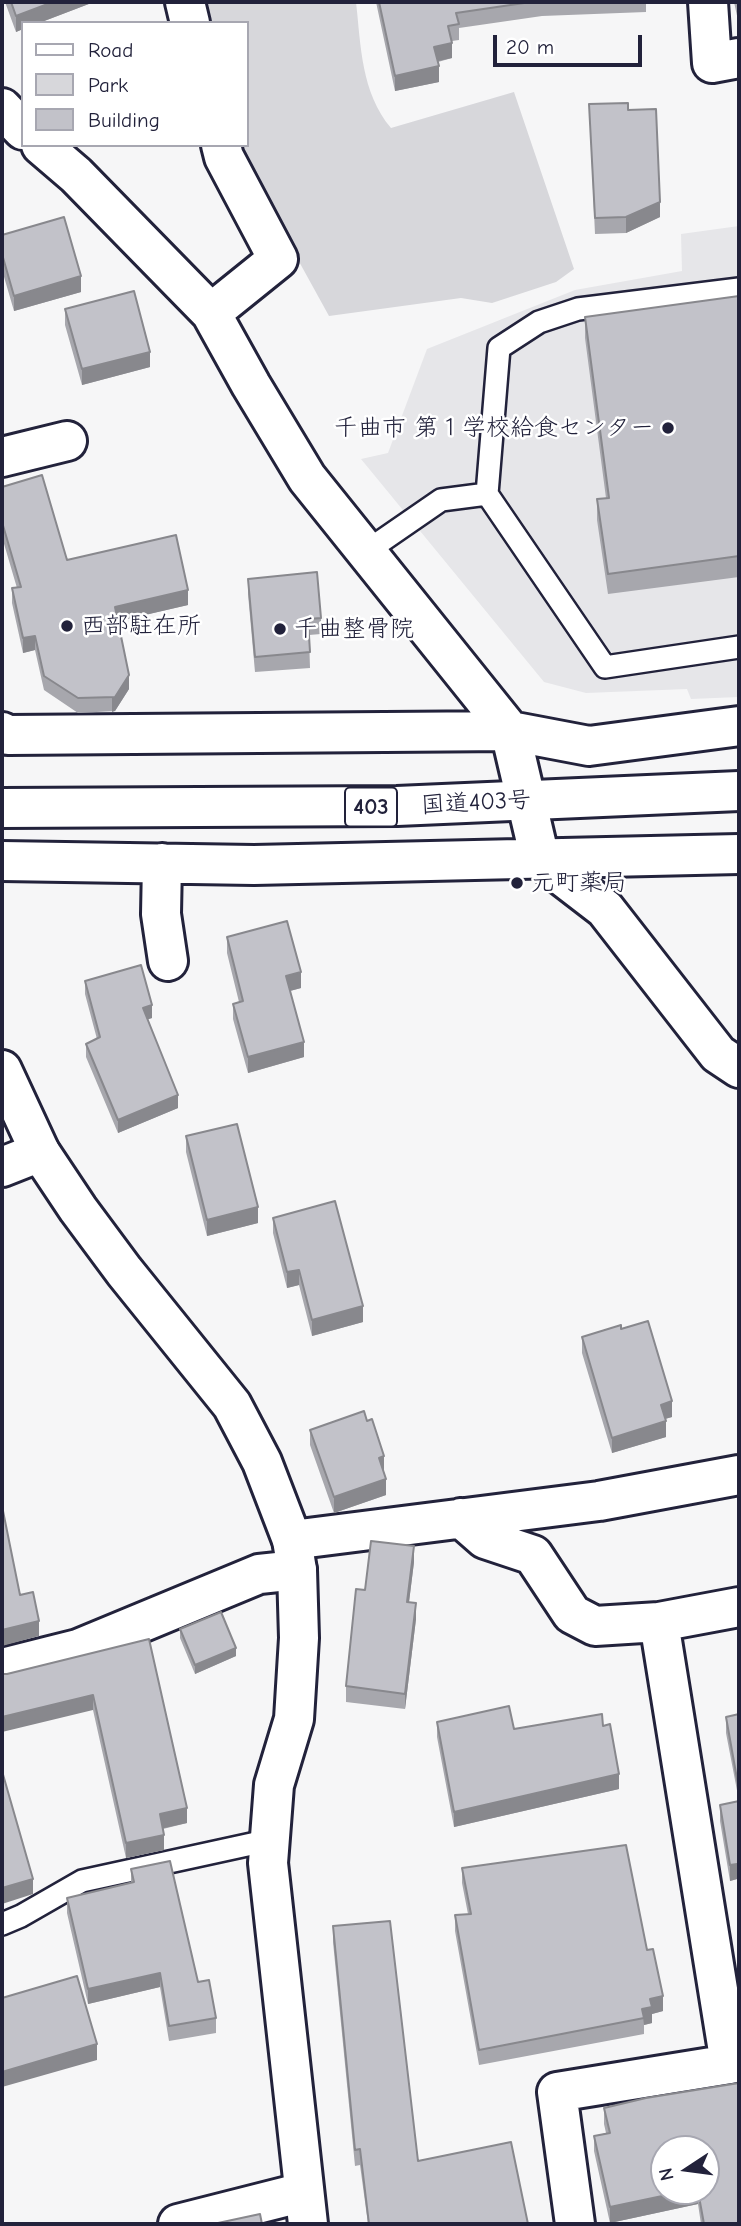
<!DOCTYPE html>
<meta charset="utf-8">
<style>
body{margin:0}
#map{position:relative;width:741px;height:2226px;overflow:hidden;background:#f6f6f7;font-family:"Comic Neue",sans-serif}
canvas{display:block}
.frame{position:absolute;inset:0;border:4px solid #22223b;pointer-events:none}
.legend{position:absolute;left:21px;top:21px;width:228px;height:126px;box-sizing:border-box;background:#fff;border:2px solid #a7a7b1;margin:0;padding:9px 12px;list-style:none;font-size:21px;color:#22223b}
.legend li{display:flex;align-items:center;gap:14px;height:35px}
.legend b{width:35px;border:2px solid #a7a7b1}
.north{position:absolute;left:650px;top:2135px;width:70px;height:70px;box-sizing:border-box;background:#fff;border:2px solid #a7a7b1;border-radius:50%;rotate:257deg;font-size:19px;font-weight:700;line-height:28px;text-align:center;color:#22223b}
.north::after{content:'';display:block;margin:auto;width:24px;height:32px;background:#22223b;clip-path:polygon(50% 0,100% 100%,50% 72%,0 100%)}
.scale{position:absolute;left:493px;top:35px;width:149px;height:32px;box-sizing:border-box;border:4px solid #22223b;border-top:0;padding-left:9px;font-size:21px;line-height:24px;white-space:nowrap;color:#22223b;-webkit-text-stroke:5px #fff;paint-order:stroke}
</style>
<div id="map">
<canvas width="741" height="2226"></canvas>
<div class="frame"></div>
<ul class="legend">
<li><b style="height:9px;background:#fff"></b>Road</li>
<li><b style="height:19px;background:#d7d7db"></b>Park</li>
<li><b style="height:19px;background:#c2c2c9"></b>Building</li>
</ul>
<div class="north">N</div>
<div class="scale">20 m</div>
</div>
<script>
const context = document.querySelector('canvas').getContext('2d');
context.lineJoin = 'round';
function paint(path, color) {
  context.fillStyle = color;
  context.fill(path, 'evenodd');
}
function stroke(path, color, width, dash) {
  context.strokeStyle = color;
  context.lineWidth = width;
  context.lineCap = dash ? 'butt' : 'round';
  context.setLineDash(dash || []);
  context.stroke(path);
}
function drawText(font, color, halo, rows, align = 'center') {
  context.font = font + ' "Comic Neue","Klee One",sans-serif';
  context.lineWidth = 5;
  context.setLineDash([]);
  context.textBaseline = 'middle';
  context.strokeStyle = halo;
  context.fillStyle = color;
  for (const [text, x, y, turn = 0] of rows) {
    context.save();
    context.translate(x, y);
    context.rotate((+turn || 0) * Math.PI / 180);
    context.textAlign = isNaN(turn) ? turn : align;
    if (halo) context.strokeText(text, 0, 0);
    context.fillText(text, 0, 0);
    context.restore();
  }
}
const built = new Path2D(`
 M739 226V697L691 699 687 689 586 693 544 682 361 459 388 453 427 349 575 290 682 271 681 234Z`);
const green = new Path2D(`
 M202 2H356C361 46 361 92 391 128L514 92 574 269 556 282 492 303 461 298 329 316 259 189 240 145H247V23H207Z`);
const lane = new Path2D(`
 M739 289 578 309 539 322 499 348 487 494 605 667 739 647
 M367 551 441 500 487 494
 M2 1924 21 1916 82 1881 270 1840`);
const street = new Path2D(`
 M185 2 190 23
 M708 2 712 63 739 58
 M2 108 23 130
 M41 145 76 175 211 313 251 385 307 478 510 731 540 859 605 909 718 1054 739 1068
 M211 313 278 259 224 157 221 145
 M2 457 67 441
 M2 732 8 735 510 731 589 746 739 726
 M2 861 254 865 739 854
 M162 863 161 914 168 961
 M2 1167 40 1152
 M461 1518 485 1539 533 1555 572 1614 595 1626 659 1622 739 1607
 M292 1540 599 1501 739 1475
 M2 1668 78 1649 259 1574 297 1570
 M178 2224 304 2192
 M575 2224 557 2092 730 2064 659 1622`);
const secondary = new Path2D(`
 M2 1070 40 1152 78 1209 124 1271 232 1405 262 1462 292 1540 297 1570 299 1638 294 1719 274 1785 268 1863 308 2224`);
const highway = new Path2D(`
 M2 808 397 806 739 791`);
const wall = new Path2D(`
 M5 2H94L39 23H23V29L16 32Z
 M376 2H646V12L542 16 459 28V40L452 41V58L438 62 439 82 395 91Z
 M734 2H739V25Z
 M589 104 628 110 660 217 626 233 595 234Z
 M2 235 81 292 14 311 2 270Z
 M739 296V577L608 594 597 520V499L606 498 585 338V317Z
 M65 309 150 367 82 385 65 325Z
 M2 487 67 560 188 605 118 621 129 689 115 711 78 713 44 690 35 650 23 653 12 603V588H17L2 537Z
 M248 579 321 618V634L309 635 310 668 255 672 248 594Z
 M227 937 301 988 290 991 304 1057 248 1073 233 1019V1004L239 1002 227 953Z
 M85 981 152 1018 148 1019 178 1108 118 1133 86 1057V1044L97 1039 85 994Z
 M186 1136 258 1223 207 1236 186 1152Z
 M273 1218 363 1322 312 1336 299 1285 287 1288 273 1233Z
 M621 1329 672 1417 665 1419 666 1437 612 1453 582 1353V1337Z
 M310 1430 384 1472 386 1495 334 1513 310 1445Z
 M414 1562 409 1602 416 1619 405 1709 346 1702V1686L365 1590Z
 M180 1629 236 1656 195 1674 180 1638Z
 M149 1639 187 1823 163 1829 164 1850 126 1858 93 1710 7 1674Z
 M739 1714V1894L737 1879 730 1881 720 1821V1805L739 1801 726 1733V1717Z
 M437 1722 514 1729 619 1789 454 1827 437 1737Z
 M462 1868 647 1950 663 2011 652 2014V2023L644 2025V2034L479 2065 455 1931V1915L468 1914 462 1883Z
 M131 1869 198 1982 216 2018V2033L169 2041 160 1987 88 2004 67 1913V1898L131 1883Z
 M333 1926 418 2161 528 2224H368L360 2165 355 2166 333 1942Z
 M604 2108 739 2224H701L698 2204 610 2223 594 2151V2136L606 2133 604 2124Z`);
const shadedWall = new Path2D(`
 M53 2H94L39 23H23V29L16 32V16Z
 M452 43V58L434 62V47Z
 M439 66V82L395 91V76Z
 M660 202V217L626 233V217Z
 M81 276V292L14 311V296Z
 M150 352V367L82 385V369Z
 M188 590V605L115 622V607Z
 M35 636V650L23 653V638Z
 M129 675V689L115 711 112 712V698Z
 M301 972V988L286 992V976Z
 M152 1005V1018L143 1021V1008Z
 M304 1042V1057L248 1073V1057Z
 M178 1095V1108L118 1133V1120Z
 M258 1207V1223L207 1236V1220Z
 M299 1270V1285L287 1288V1272Z
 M363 1306V1322L312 1336V1320Z
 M672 1401V1417L661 1420V1405Z
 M666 1421V1437L612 1453V1438Z
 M384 1456V1472L379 1474V1458Z
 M386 1479V1495L334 1513V1497Z
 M414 1546V1562L407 1618V1602Z
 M416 1603V1619L405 1709V1694Z
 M39 1621V1636L2 1646V1630Z
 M236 1648V1656L195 1674V1665Z
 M93 1695V1710L2 1732V1717Z
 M619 1774V1789L454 1827V1812Z
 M187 1808V1823L160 1829V1814Z
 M164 1835V1850L126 1858V1843Z
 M737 1864V1879L730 1881V1865Z
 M33 1879V1894L2 1904V1888Z
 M160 1973V1987L88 2004V1989Z
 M663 1996V2011L652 2014V2023L644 2025 642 2009 650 1999Z
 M97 2044V2060L2 2087V2072Z
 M686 2191H698V2204L610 2223V2207Z`);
const building = new Path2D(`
 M11 2H53L16 16Z
 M379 2H531L456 13 459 24 448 26 452 43 434 47 439 66 395 76Z
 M628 103V110L656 109 660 202 626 217 595 218 589 104Z
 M64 217 81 276 14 296 2 254V235Z
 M134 291 150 352 82 369 65 309Z
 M739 296V556L608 574 597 499 609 498 585 317Z
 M42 475 67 560 176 535 188 590 115 607 129 675 115 697 78 698 44 676 35 636 23 638 12 588 21 587 2 522V487Z
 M317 572 321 618 308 619 310 652 255 657 248 579Z
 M287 921 301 972 286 976 304 1042 248 1057 233 1004 243 1001 227 937Z
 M141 965 152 1005 143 1008 178 1095 118 1120 86 1044 100 1037 85 981Z
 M237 1124 258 1207 207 1220 186 1136Z
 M335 1201 363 1306 312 1320 299 1270 287 1272 273 1218Z
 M648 1321 672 1401 661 1405 666 1421 612 1438 582 1337 621 1325V1329Z
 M364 1411 367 1421 372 1419 384 1456 379 1458 386 1479 334 1497 310 1430Z
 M2 1506 20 1595 33 1592 39 1621 2 1630Z
 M371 1541 414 1546 407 1602 416 1603 405 1694 346 1686 356 1589 365 1590Z
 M221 1612 236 1648 195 1665 180 1629Z
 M149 1639 187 1808 160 1814 164 1835 126 1843 93 1695 2 1717V1674H7Z
 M509 1706 514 1729 602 1714 603 1726 610 1724 619 1774 454 1812 437 1722Z
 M739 1714V1790L726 1717Z
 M2 1771 33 1879 2 1888Z
 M739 1801V1878L737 1864 730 1865 720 1805Z
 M626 1845 647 1950 653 1949 663 1996 650 1999 652 2007 642 2009 644 2018 479 2050 455 1915 471 1914 462 1868Z
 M170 1861 198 1982 209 1980 216 2018 169 2026 160 1973 88 1989 67 1898 134 1882 131 1869Z
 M390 1921 418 2161 511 2142 528 2224H369L360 2149 355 2150 333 1926Z
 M77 1976 97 2044 2 2072V1998Z
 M739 2083V2224H704L698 2191H706V2149H664V2191H686L610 2207 594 2136 610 2133 604 2108 646 2098Z
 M260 2214 262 2224H218V2223Z`);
const markers = [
 [668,428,7,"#22223b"],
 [67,626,7,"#22223b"],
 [280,629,7,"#22223b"],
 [517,883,7,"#22223b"]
];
const shields = [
 [371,807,52]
];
const shieldNames = [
 ["403",371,807]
];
const poiNames = [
 ["千曲市 第１学校給食センター",654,428,"right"],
 ["西部駐在所",81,626],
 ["千曲整骨院",294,629],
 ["元町薬局",531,883]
];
const streetNames = [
 ["国道403号",476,803,-3]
];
paint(built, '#e6e6e9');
paint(green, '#d7d7db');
stroke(lane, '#22223b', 26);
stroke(street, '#22223b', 44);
stroke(secondary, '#22223b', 44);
stroke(highway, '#22223b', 44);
stroke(lane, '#fff', 21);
stroke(street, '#fff', 38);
stroke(secondary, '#fff', 38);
stroke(highway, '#fff', 38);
paint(wall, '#a7a7ad');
paint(shadedWall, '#88888d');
paint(building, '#c2c2c9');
stroke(building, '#88888d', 2);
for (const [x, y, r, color] of markers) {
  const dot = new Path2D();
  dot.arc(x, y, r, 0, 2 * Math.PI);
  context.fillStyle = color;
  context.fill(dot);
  stroke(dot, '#fff', 2.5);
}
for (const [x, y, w] of shields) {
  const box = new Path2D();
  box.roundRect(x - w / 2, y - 19.5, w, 39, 5);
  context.fillStyle = '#fff';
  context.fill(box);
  stroke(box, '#22223b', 2);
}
drawText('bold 23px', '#22223b', null, shieldNames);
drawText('24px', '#22223b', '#fff', poiNames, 'left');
drawText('24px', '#22223b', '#fff', streetNames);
</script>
